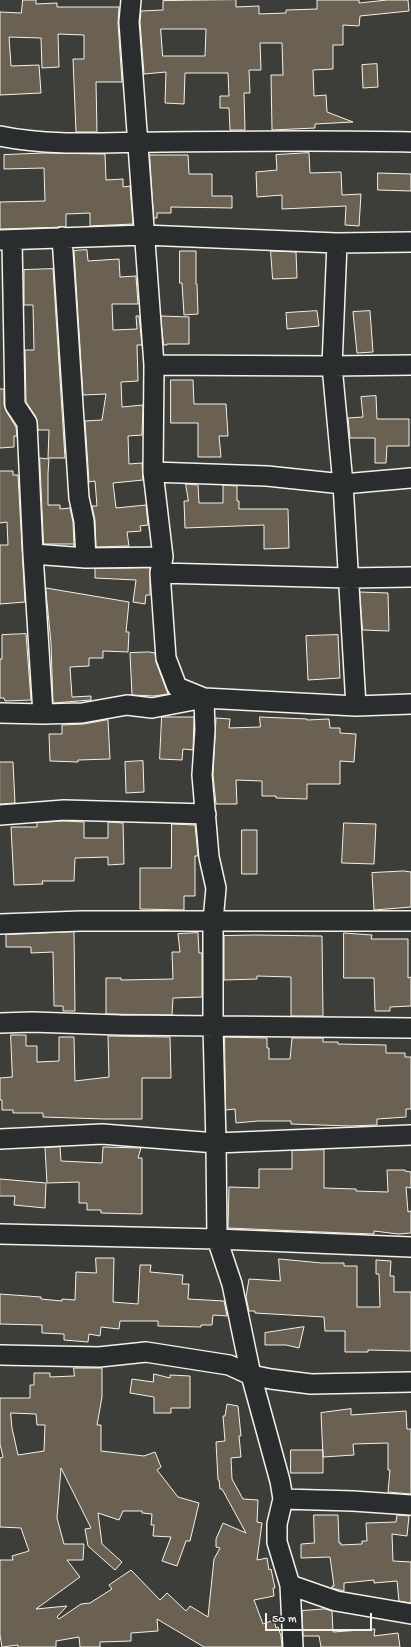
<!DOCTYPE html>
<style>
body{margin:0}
#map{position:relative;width:411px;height:1647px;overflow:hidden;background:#3d3d39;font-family:"Gochi Hand",sans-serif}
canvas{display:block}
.scale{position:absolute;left:265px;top:1613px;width:107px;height:18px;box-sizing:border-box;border:2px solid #f4f1e8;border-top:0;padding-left:5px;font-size:12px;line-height:14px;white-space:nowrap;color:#f4f1e8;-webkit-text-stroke:3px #2a2d2e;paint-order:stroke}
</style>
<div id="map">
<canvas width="411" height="1647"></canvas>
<div class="scale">50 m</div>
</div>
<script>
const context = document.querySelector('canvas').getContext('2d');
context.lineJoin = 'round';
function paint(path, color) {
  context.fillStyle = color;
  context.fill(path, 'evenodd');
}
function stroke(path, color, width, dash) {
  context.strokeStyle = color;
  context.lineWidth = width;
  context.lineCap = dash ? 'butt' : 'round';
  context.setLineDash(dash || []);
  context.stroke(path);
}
const building = new Path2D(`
 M23 0H36V4L57 3V7H119L118 23 122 82H96L97 132H76L73 59H84V35L58 34 59 67 42 68 41 38 9 37 11 66 39 65 41 93 0 95V12L21 13Z
 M236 0V7L259 6V14L286 13V10L317 9V0H359V3L387 0H408L409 11 360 16 359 26 343 25V45H333V69L313 70 314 96 326 95 327 112 353 122 315 124V128L272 130 271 75H283L282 43H260L261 70H249L250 93H244L245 130H230L229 108H220V96H229L228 73H185L184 104 165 103 166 72 144 74 140 22 141 11 163 10V1ZM161 29H206L205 56H163Z
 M377 64 378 87 363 88 362 65Z
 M45 153 105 154 106 180 123 179V187L130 186 133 224 90 226V213L66 214V227L0 229V202L45 201 44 168 4 169V155Z
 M309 153 310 173 341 172 342 195 361 194 359 226 345 225 346 206 282 209V195L257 197 256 172 277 170 276 155Z
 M150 155H188L189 174H212V196H232V208L171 207V213H157V218H154Z
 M378 173 411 174V191L378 190Z
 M87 250 88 261 119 259 120 277 136 276 138 304H112L113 330 137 329 136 316H139L142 345H137L138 381 121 382 122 407 143 405 142 435 128 436 129 464 142 463 143 480 113 483 116 508 146 505 148 525 140 526 141 531 127 532 129 546 96 547 95 520 92 506H97L95 481 89 482 85 421 102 420 106 394 83 395 74 251Z
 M180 251H196V284H197L198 314 184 315 182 283H180Z
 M271 251 296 252 297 278 273 279Z
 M53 269 65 458H48L49 430H38L36 417 26 402 25 350H34L33 305H24V270Z
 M317 311 319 326 287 329 286 313Z
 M370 311 373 352 357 353 353 312Z
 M161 316 189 317V344H167V345H164Z
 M171 380H193L194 404H226L228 436H219L221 457H198V423H171Z
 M0 389H4V405L6 411 16 427 17 436H14V447L0 448Z
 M376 396 377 419H409V446H387L386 463H375V438H350L348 418 363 417 361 397Z
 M40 458 49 459 48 473V505H60V509L70 508 73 522 74 546V544H44Z
 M0 471H13V475H18L25 602 0 604V545H8L7 522 0 523Z
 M186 484 198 485 199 503H223V485L237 486V501H239V509H288L289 548 264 549V525L185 528 184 501H188Z
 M150 568V595H146L145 604 133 602 136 580 95 578V569Z
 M46 588 129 602 126 632H129L128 652 103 651V658H89V666L70 667 72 697 91 696V700L53 703 51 643Z
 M360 592 388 593 389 631 363 630Z
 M26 634 31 700 5 701 4 698H0V659H2V635Z
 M338 635 340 678 308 680 306 636Z
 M149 652 155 653 156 662 168 694 154 696 132 695 130 653Z
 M162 717H194L193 750 183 749 182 760 160 759Z
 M260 717 307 719V720L329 719 330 728H340V733L356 734 354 762 340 761V784H307V799L276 798V796H262V781L236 780 237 804H216L213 775 216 718 230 719 229 728 260 727Z
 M108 720 110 759 78 760V762L50 761 49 734H62V725L84 724Z
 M143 761 144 792 126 793 125 762Z
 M0 762H13L15 803 0 804Z
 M64 821 84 822V838H108V822L123 823 124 864 108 865V857L75 858 74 881H42L43 884 14 885 11 827H37V823Z
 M344 823 376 824 374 864 342 863Z
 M172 824 195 825 198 856H195V896H184V910L140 909V868H171Z
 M242 830H257V874H242Z
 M404 871 411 872V907L374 910 372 873Z
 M74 932 75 1011H63V1006H54L53 952 31 953V947H6V935Z
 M198 933 199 953H202V997L173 998 172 1015 106 1014V978H121V980L173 979 172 952H180L178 934Z
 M344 933 372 935 371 939H408V978L411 977V1006L390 1007V1011H375L374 978H344Z
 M256 935 322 936 323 1016H291V977L257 976V979L224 980V936Z
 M11 1035H26V1046H37V1062L59 1061V1037H74L75 1081 109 1077 108 1036 170 1037 171 1078H142V1119H104L43 1117V1113H13V1110H2V1100H0V1078L12 1077Z
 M225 1037 267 1038V1048H269V1059H290L292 1038H323V1042H338V1044L386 1045V1053H405V1057H411V1109H406V1117L377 1119V1125L350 1126 291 1124V1121H258L236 1123 235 1109 226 1110Z
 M60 1147 61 1161 102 1163 103 1147 141 1148 138 1158H142V1214L101 1213V1210H87V1203H79V1182L47 1183 45 1148Z
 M324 1150V1188L356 1189V1191L388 1192 387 1170H405V1171L411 1172V1188L406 1187 408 1212 411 1211V1233L398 1234 374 1231V1234L345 1233 228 1228 229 1187 259 1188V1169H292V1151Z
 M0 1179 46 1183 45 1208 14 1205 15 1196H0Z
 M96 1258H114L113 1302 138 1304 140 1265H151L150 1272 183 1275 182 1284H189L188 1299 224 1301 227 1316 213 1315 212 1325H201V1327L158 1326V1321H120L119 1329 101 1327 100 1336 89 1334 88 1342 64 1340V1334L42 1333V1325L0 1324V1294L41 1297V1299L62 1301V1299L75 1300 76 1272 96 1273Z
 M279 1259 322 1263H344V1266H357V1307H380L379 1274H376V1260L391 1261 390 1276H394V1292H411V1351L368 1350V1352H345V1331H325L324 1317 255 1313V1311H249L246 1297 249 1279 280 1281Z
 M304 1327 299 1348 286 1345H265V1333Z
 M74 1368H102V1397L97 1425H101V1451L144 1456 155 1452 161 1467 157 1470 178 1497 199 1503 190 1541H186L177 1566 162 1561 171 1537 153 1536 154 1525H151L152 1514 142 1513V1511H123L119 1520 98 1513 102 1544 122 1562 115 1570 88 1546 85 1529 91 1528 61 1468 57 1518 64 1544H84L83 1560H67L80 1577 36 1609 67 1606 57 1617 59 1619 81 1604 90 1603 112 1589 109 1585 131 1570 160 1600 167 1593 186 1611 190 1606 208 1617 214 1559 220 1548 216 1547V1539L223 1523 246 1533 222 1489H220L219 1480H218L216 1442 225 1441 223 1416H225L227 1404 238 1406 241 1436H239L241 1457 231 1458 232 1479 243 1499 258 1500 257 1522 262 1523 257 1560 267 1558 269 1570 271 1569 275 1588H273L274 1596 254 1600 263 1624 274 1620 276 1628 278 1627 281 1636 282 1647H204L157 1619 158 1631 131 1633V1641L100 1642V1647H80L79 1637 56 1641V1647H18V1645L2 1647 0 1635V1560H13L12 1556 29 1551 21 1528 0 1527V1458L3 1457 0 1444V1398H30V1385H34V1373H50V1377L74 1376ZM11 1413 36 1414 37 1425H45L44 1451 18 1455 12 1428Z
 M154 1374 170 1378V1375L190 1376V1408H171V1413H154V1397L130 1393 132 1379 153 1382Z
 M351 1409V1415L406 1411 407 1429H411V1494L388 1492 390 1470H388V1443L353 1444 354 1455 323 1457 321 1413Z
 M291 1450H323V1473H291Z
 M314 1515H338L339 1543H341V1545L362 1544V1541H367L366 1523 396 1522 397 1515 409 1516 407 1536 392 1534 393 1561 411 1562V1603L399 1601 397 1581 374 1583V1580L344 1583V1591L332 1588V1586H334L330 1557 301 1558V1544L314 1543Z
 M325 1609 332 1611 333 1632 375 1629 374 1636 398 1633 400 1647H321L319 1636H303L302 1611Z`);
const minor = new Path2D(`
 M131 0 129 22 154 365 153 472 163 557 160 573 166 658 177 687 204 698 205 730 202 775 209 857 216 888 213 921V1026L216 1143 217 1239 232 1284 251 1375 280 1481 283 1499 277 1524V1542L290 1585 293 1647
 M0 136C53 147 109 142 163 142 246 141 328 140 411 142
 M62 237 79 498 84 521 86 558
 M1 240 144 235 337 243 411 242
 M12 240 15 405 27 423 33 554 43 714
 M337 243 332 366 343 484 356 706
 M154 365 332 366 411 365
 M153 472 267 476 343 484 411 478
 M33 554 86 558 163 557
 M160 573 349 578 411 577
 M0 713 43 714 82 713 127 705 152 708 204 698 356 706 411 704
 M0 815 64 810 206 814
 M0 924 81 921H411
 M0 1023 32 1022 120 1025 411 1028
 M0 1139 102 1134 216 1143 411 1135
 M0 1234 217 1239 411 1247
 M0 1355 99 1357 146 1352 229 1365 251 1375 271 1379 311 1384 411 1382
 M283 1499 353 1501 411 1505
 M290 1585 336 1601 411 1614`);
paint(building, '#6a6152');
stroke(building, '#f4f1e8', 1);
stroke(minor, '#f4f1e8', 22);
stroke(minor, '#2a2d2e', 19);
</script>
